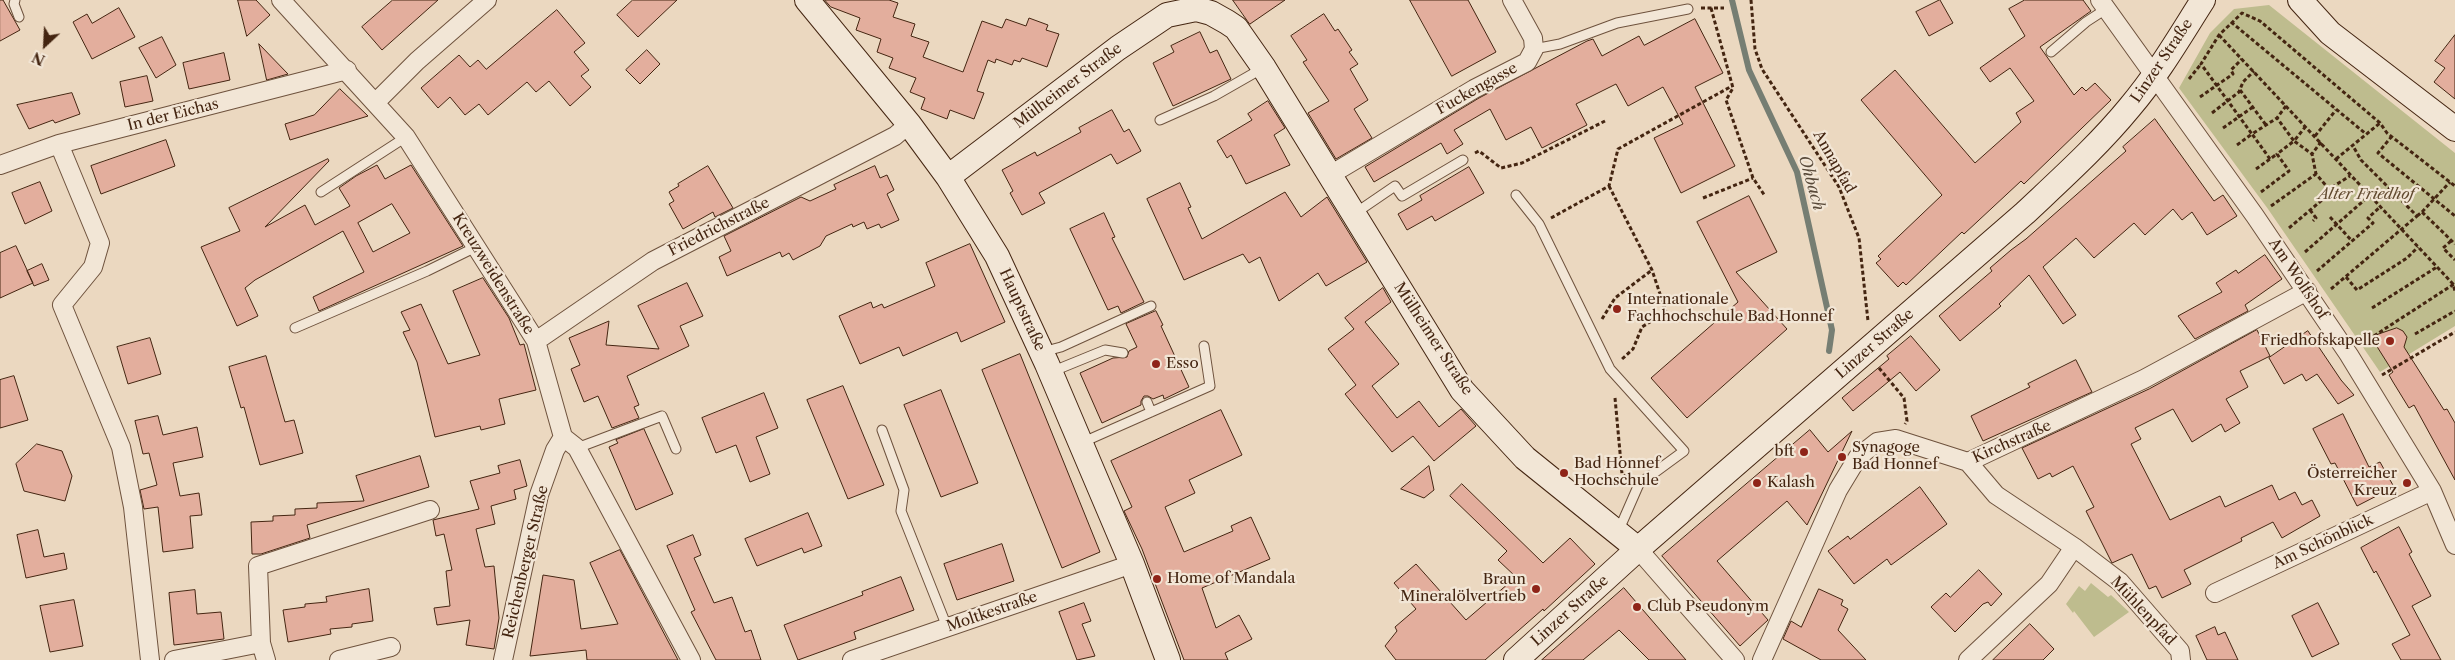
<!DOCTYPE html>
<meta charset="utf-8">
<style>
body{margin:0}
#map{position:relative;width:2455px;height:660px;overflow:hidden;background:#ebd8c0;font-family:"Libre Caslon Text",serif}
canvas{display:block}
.north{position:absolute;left:20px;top:20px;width:50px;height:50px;-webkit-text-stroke:4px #f2e6d6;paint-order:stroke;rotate:205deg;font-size:14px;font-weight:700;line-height:20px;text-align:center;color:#442511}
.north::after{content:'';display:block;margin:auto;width:18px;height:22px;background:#442511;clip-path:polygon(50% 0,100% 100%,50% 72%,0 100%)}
</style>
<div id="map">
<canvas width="2455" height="660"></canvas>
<div class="north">N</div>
</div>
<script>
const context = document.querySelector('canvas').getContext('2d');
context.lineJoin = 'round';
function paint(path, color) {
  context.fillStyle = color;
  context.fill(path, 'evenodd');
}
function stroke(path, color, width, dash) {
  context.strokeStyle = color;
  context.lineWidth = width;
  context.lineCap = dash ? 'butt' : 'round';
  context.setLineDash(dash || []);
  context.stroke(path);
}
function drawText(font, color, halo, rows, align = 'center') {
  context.font = font + ' "Libre Caslon Text",serif';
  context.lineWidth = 4.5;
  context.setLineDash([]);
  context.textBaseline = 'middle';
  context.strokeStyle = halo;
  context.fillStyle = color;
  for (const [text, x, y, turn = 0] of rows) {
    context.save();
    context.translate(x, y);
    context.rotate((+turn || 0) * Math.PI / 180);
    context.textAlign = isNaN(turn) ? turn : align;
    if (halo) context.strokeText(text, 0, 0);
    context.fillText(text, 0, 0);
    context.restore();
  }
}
const green = new Path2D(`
 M2269 5 2455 153V326L2380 372 2268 209 2179 88 2210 33 2234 9Z
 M2091 583 2108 597 2111 595 2129 612 2094 637 2074 611 2073 613 2066 604 2079 586 2085 591Z`);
const stream = new Path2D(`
 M1732 0 1749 70 1797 172 1832 330 1829 351`);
const building = new Path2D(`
 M0 0H3L20 30 0 41Z
 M238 0H256L270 15 247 36Z
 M393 0H438L382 50 362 27Z
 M633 0H677L638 37 617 15Z
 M825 0H889L898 3 893 17 915 24 911 36 929 42 923 57 963 72 982 21 1002 28 1006 19 1026 26 1029 18 1048 25 1046 30 1059 34 1047 67 1022 58 1020 62 1014 60 1012 65 996 59 995 63 988 60 977 91 984 93 974 119 950 110 947 119 921 109 925 98 910 92 916 78 889 68 893 58 877 52 881 39 856 30 860 18 831 7Z
 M1233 0H1285L1250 24Z
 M1410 0H1468L1496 52 1452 76Z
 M1940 0 1953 23 1929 36 1916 12Z
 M2025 0H2083L2091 11 2040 47 2074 95 2082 87 2086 91 2095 83 2111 100 2024 184 2021 181 1964 234 1962 232 1906 285 1903 282 1898 287 1876 263 1881 259 1878 256 1942 195 1861 100 1895 70 1975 163 2021 122 2016 113 2034 101 2010 68 1990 82 1980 68 2025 36 2009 9Z
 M119 8 135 37 92 59 73 22 87 14 92 23Z
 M557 10 585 43 574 52 589 70 581 76 591 87 570 106 549 81 536 92 527 82 488 115 479 104 465 115 450 97 438 108 421 88 459 55 470 67 478 60 486 69Z
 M1324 14 1335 31 1338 29 1352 50 1349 52 1358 64 1350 69 1368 100 1354 109 1372 138 1336 159 1308 113 1329 101 1303 62 1307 60 1291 36Z
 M1695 19 1723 73 1695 87 1735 166 1681 193 1654 138 1683 124 1663 87 1628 106 1616 84 1576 104 1587 125 1542 148 1531 127 1506 140 1490 109 1454 130 1463 144 1447 154 1441 143 1374 182 1365 167 1479 98 1587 41 1593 39 1602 56 1639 36 1644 45Z
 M1200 32 1210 53 1217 50 1231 79 1173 106 1153 63 1174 52 1171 46Z
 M2455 35V99L2434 82 2445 68 2435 61Z
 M162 37 176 65 156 78 139 48Z
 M259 44 288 74 267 80Z
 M647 50 660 64 640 84 626 70Z
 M224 53 230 80 189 89 183 63Z
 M147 76 153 101 125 107 120 82Z
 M340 89 368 116 290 140 285 124 314 115Z
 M72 93 80 114 55 123 53 120 29 129 17 105Z
 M1268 101 1285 128 1274 135 1290 165 1246 184 1231 155 1227 158 1217 141 1252 120 1248 114Z
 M1112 110 1124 132 1129 129 1141 151 1117 164 1111 154 1039 193 1045 203 1022 215 1010 193 1013 191 1002 170 1035 152 1037 156 1081 132 1079 128Z
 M2155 119 2214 201 2223 195 2237 216 2207 235 2192 212 2182 220 2173 209 2145 235 2134 223 2094 258 2076 238 2043 267 2076 315 2063 324 2029 275 1999 304 2001 306 1960 341 1939 316 1992 271 1990 268 2011 250 2026 239 2126 151 2123 147Z
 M166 140 175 166 101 194 91 166Z
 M328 159 329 161 265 227 305 205 315 225 350 206 339 188 356 176 377 165 385 179 411 165 463 246 319 311 313 297 364 272 343 231 255 280 245 288 258 316 237 326 201 247 240 231 229 208ZM392 204 410 233 373 252 358 223Z
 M708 166 733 208 715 217 713 212 683 229 669 204 674 201 669 192 679 186 678 184Z
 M875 166 880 178 887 175 894 190 887 194 899 220 881 228 879 224 867 229 864 222 853 227 852 224 826 236 820 246 793 260 789 253 782 257 780 252 727 276 719 257 731 251 724 236 801 197 810 201 836 189 834 185Z
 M1469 167 1484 193 1435 221 1432 216 1407 230 1398 214 1422 200 1420 196Z
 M40 182 52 211 25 224 12 193Z
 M1180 183 1191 207 1188 208 1202 239 1285 192 1301 217 1327 197 1367 262 1326 286 1318 273 1279 301 1260 257 1249 263 1243 254 1184 280 1147 199Z
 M1749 196 1777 252 1736 272 1787 329 1687 418 1651 378 1738 302 1697 222Z
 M1104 213 1115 237 1112 238 1144 302 1121 313 1118 306 1108 310 1070 229Z
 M970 244 1005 322 961 342 957 332 903 356 899 347 860 364 839 316 871 302 873 308 882 304 884 308 935 286 926 263Z
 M16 246 33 283 0 298V253Z
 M2265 255 2282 279 2245 305 2248 311 2195 339 2178 316 2222 292 2216 283 2236 270 2238 273Z
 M42 264 49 280 34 286 27 271Z
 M483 278 509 318 520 345 524 344 536 390 499 399 505 424 481 430 480 426 435 437 417 362 403 332 410 330 401 312 421 304 448 364 480 355 453 291Z
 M687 283 703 316 680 326 689 346 627 376 639 405 634 407 639 418 612 428 598 396 584 402 571 369 580 365 569 338 609 321 606 345 659 349 638 306Z
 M1383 288 1391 302 1365 322 1399 364 1372 386 1397 418 1419 401 1439 427 1461 409 1476 426 1434 461 1413 436 1392 452 1345 394 1356 385 1328 349 1354 329 1345 318Z
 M1156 311 1163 325 1161 326 1189 387 1164 399 1163 395 1153 399 1148 396H1144L1141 401V405L1102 423 1080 373 1113 358 1127 357 1129 351 1137 347 1126 324Z
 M2397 328 2403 331 2407 337 2404 347 2444 410 2447 409 2455 423V480L2414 405 2409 408 2393 382 2389 375 2393 372 2371 337Z
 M2257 330 2270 356 2240 371 2248 387 2226 399 2240 423 2225 432 2221 424 2192 442 2173 409 2135 428 2141 439 2131 444 2170 520 2220 496 2225 507 2272 485 2279 500 2295 492 2302 505 2312 500 2320 516 2282 538 2273 522 2241 538 2242 541 2184 570 2191 584 2162 598 2156 586 2149 589 2132 554 2112 563 2086 511 2094 507 2073 466 2052 477 2050 473 2038 479 2022 448 2149 389Z
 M2308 331 2341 380 2354 395 2338 404 2317 374 2306 381 2302 374 2284 384 2269 358Z
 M1911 336 1940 370 1916 391 1900 372 1853 411 1842 398 1889 359 1887 356Z
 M150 338 161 374 128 384 117 347Z
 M1020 354 1100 552 1062 568 982 370Z
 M266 356 285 422 294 420 303 453 260 465 244 407 241 408 229 367Z
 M2076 360 2092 392 1983 441 1971 416 2030 387 2028 384Z
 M14 376 28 420 0 428V380Z
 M843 386 884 485 848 499 807 400Z
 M941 390 978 483 941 497 904 405Z
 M764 393 778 428 756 437 770 474 750 482 736 445 716 453 702 418Z
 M1221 410 1242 455 1189 480 1195 493 1165 507 1184 552 1233 531 1231 526 1251 517 1270 559 1202 588 1216 628 1239 615 1252 639 1225 653 1228 660H1184L1142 549 1124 511 1132 507 1111 461Z
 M2343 414 2369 467 2380 462 2394 487 2357 506 2335 463 2331 464 2313 429Z
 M158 416 163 435 197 427 203 457 173 463 180 496 199 493 202 515 190 516 193 548 163 552 158 507 144 509 140 490 157 485 149 453 143 454 135 421Z
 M644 429 673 494 636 510 609 447 618 443 616 440Z
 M1810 430 1828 452 1852 431 1807 525 1787 501 1717 561 1768 620 1740 646 1662 556Z
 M37 444 62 451 72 476 65 501 24 491 16 464Z
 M420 456 429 487 307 525 310 538 261 554H252L251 522 273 521V516L295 515V509L317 508V503L364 501 356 476Z
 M520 460 527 486 514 490 516 499 491 506 495 524 476 529 485 567 494 566 499 618 494 649 466 645 470 620 437 625 434 608 450 606 446 571 452 570 444 534 436 536 433 520 479 509 470 481 500 473 498 466Z
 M1429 466 1434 490 1424 498 1401 489Z
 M1462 484 1543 563 1570 538 1595 564 1544 611 1543 609 1485 660H1396L1385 646 1397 631 1395 627 1416 609 1394 583 1416 564 1466 620 1516 577 1498 560 1507 551 1450 496Z
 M1920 487 1947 524 1891 565 1887 559 1854 584 1828 551 1848 536 1850 539Z
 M808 513 822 546 804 553 802 548 757 566 745 539Z
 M2399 527 2412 552 2409 554 2431 596 2412 606 2441 660H2401L2392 644 2410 635 2376 571 2374 573 2361 548Z
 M38 530 44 557 64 553 67 569 26 578 17 535Z
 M693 535 701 555 694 558 714 603 732 597 745 632 751 630 761 660H716L691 612 695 610 667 546Z
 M1002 544 1014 581 957 600 944 564Z
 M620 550 678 660H587L586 650 530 656 543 575 574 580 581 629 618 624 590 563Z
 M1979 570 2002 594 1991 606 1988 602 1983 604 1955 632 1931 607 1946 593 1950 597Z
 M901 577 914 610 854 632 856 639 798 660 784 625 863 595 862 592Z
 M1624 588 1686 660H1649L1619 630 1583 660H1542Z
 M369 589 373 621 352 624V627L330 629 331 634 288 642 283 610 305 607V604L327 602 326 597Z
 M1819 589 1843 600 1841 605 1848 609 1838 630 1866 660H1821L1783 639 1791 621 1801 627Z
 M195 590 197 614 221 612 224 639 174 645 169 593Z
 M74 600 83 646 50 652 40 606Z
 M1084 603 1091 621 1082 624 1095 656 1077 660 1059 612Z
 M2318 603 2339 644 2312 657 2292 616Z
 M2030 624 2054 649 2043 660H1993Z
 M2215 627 2218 635 2225 632 2238 660H2207L2196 636Z`);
const path = new Path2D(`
 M1751 0 1755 49 1762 69 1839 187 1859 238 1868 321
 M1701 8H1724
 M1711 8 1733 88 1726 100 1753 178 1765 196
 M2231 22 2366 134
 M2219 35 2453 284 2455 291
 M2189 79 2201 64
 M2240 90 2266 125
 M2200 97 2233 74 2231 70 2242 59
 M2286 106 2277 118 2294 141 2306 126
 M2212 113 2239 92 2243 82 2254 71
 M2223 128 2253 107
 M2315 136 2336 110
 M2392 136 2378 153 2455 216
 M2321 142 2312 154 2316 174 2329 189 2350 176
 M2237 145 2252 134 2201 64 2219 35 2242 13 2260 21 2380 123 2387 133 2455 186
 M1475 153 1479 151 1501 168 1522 163 1605 121
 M2270 159 2252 134 2277 118
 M2336 159 2380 123
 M2256 169 2277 154
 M1609 186 1652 270 1666 312 1642 327 1633 349 1621 360
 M2261 192 2289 171 2277 154 2294 141 2312 154
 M1703 198 1753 178
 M2271 206 2316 174
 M2310 210 2316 218 2313 221
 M2422 212 2450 182
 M2417 216 2422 212 2455 244
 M2330 217 2352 241
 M1551 218 1609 186 1618 149 1732 86
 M2289 228 2328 195 2329 189
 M2451 241 2443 248 2455 260
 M2305 252 2369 196
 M2317 271 2373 223 2368 218 2380 207
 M2346 277 2357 290 2407 258 2418 247
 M2331 289 2417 216 2361 160 2353 146
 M2372 308 2437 267
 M1602 319 1615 298 1652 270
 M2415 334 2455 311
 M2363 343 2454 284
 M1879 368 1904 398 1907 421 1905 424
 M2382 375 2455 332
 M1615 398 1622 474 1628 478`);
const lane = new Path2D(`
 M15 0 14 4 19 17
 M1534 49 1560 44 1617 23 1688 9
 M2051 52 2086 22 2106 9
 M1160 120 1214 96 1263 68
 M321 192 406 137
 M1516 195 1539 224 1610 369 1684 451 1639 484 1618 532
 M1354 214 1395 186 1402 196 1463 160
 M295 328 427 271 476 247
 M1042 352 1061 347 1151 306
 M1051 372 1105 350 1123 353
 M1147 402 1151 412
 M882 430 904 490 901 511 947 627
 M1081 443 1210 386 1204 346
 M577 448 662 416 676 449`);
const street = new Path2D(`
 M281 0 406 137 536 341 563 437 577 448 691 660
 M2100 0 2255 216 2349 355 2432 491 2455 545
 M376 102 417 61 487 0
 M59 144 100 243 93 267 62 305 121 447 133 507 150 660
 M0 165 59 144 347 70
 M1330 175 1474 89 1527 62 1534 49 1533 38 1512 0
 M536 341 653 261 895 136 909 124
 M1968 462 1996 495 2074 547 2120 582 2180 651 2181 660
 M1638 549 1735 660
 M2215 593 2432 491
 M174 660 261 643
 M266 660 261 643 258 566 430 510
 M339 660 391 647
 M503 660 539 495 555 450 563 437
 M852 660 1132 564
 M1762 660 1838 490 1858 457 1877 442 1896 439 1968 462 2144 379 2307 291
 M1968 660 2049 584 2074 547`);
const secondary = new Path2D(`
 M807 0 909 124 948 177 997 256 1047 364 1132 564 1168 660
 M2300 0 2330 33 2455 129
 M948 177 1118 48 1167 15 1196 9 1211 13 1227 22 1236 28 1264 68 1462 390 1525 458 1638 549
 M1516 660 1638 549 2025 213C2061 179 2098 146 2130 107 2158 74 2180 36 2203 0`);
const markers = [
 [1617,309,5,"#8f2418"],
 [2390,341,5,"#8f2418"],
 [1156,364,5,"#8f2418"],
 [1804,452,5,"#8f2418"],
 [1842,457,5,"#8f2418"],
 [1564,473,5,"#8f2418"],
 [1757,483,5,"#8f2418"],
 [2407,483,5,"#8f2418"],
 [1157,579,5,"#8f2418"],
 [1536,589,5,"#8f2418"],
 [1637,607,5,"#8f2418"]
];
const streetNames = [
 ["Linzer Straße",2162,61,-56],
 ["Mülheimer Straße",1068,86,-37],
 ["Fuckengasse",1477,89,-29],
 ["In der Eichas",173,115,-14],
 ["Annapfad",1834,162,60],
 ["Friedrichstraße",719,227,-27],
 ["Kreuzweidenstraße",493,274,58],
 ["Am Wolfshof",2298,279,56],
 ["Hauptstraße",1022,310,65],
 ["Mülheimer Straße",1433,339,57],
 ["Linzer Straße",1875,344,-41],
 ["Kirchstraße",2012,442,-24],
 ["Am Schönblick",2323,542,-25],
 ["Reichenberger Straße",526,562,-77],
 ["Linzer Straße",1570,611,-42],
 ["Mühlenpfad",2143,611,47],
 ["Moltkestraße",992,612,-19]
];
const parkNames = [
 ["Alter Friedhof",2366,195]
];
const poiNames = [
 ["Internationale",1627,300],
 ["Fachhochschule Bad Honnef",1627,317],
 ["Friedhofskapelle",2380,341,"right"],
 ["Esso",1166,364],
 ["Synagoge",1852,448],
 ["Bad Honnef",1852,465],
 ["bft",1794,452,"right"],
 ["Bad Honnef",1574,464],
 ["Hochschule",1574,481],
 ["Österreicher",2397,474,"right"],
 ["Kreuz",2397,491,"right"],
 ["Kalash",1767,483],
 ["Home of Mandala",1167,579],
 ["Braun",1526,580,"right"],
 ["Mineralölvertrieb",1526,597,"right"],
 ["Club Pseudonym",1647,607]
];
const waterNames = [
 ["Ohbach",1811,183,74]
];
paint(green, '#bebc8e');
stroke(stream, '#767e73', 6);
paint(building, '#e3ae9d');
stroke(building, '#442511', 1);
stroke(lane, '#6e523d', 11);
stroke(street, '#6e523d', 20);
stroke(secondary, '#442511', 26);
stroke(path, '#442511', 3, [4, 2.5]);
stroke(lane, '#f2e6d6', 9);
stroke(street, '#f2e6d6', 18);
stroke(secondary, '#f2e6d6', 24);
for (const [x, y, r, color] of markers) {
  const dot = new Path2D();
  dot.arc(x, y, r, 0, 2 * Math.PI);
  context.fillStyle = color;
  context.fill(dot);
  stroke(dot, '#f2e6d6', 2);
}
drawText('15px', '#442511', '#f2e6d6', streetNames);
drawText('italic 15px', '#624b30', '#f2e6d6', parkNames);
drawText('15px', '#442511', '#f2e6d6', poiNames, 'left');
drawText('italic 16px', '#594a3a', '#f2e6d6', waterNames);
</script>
